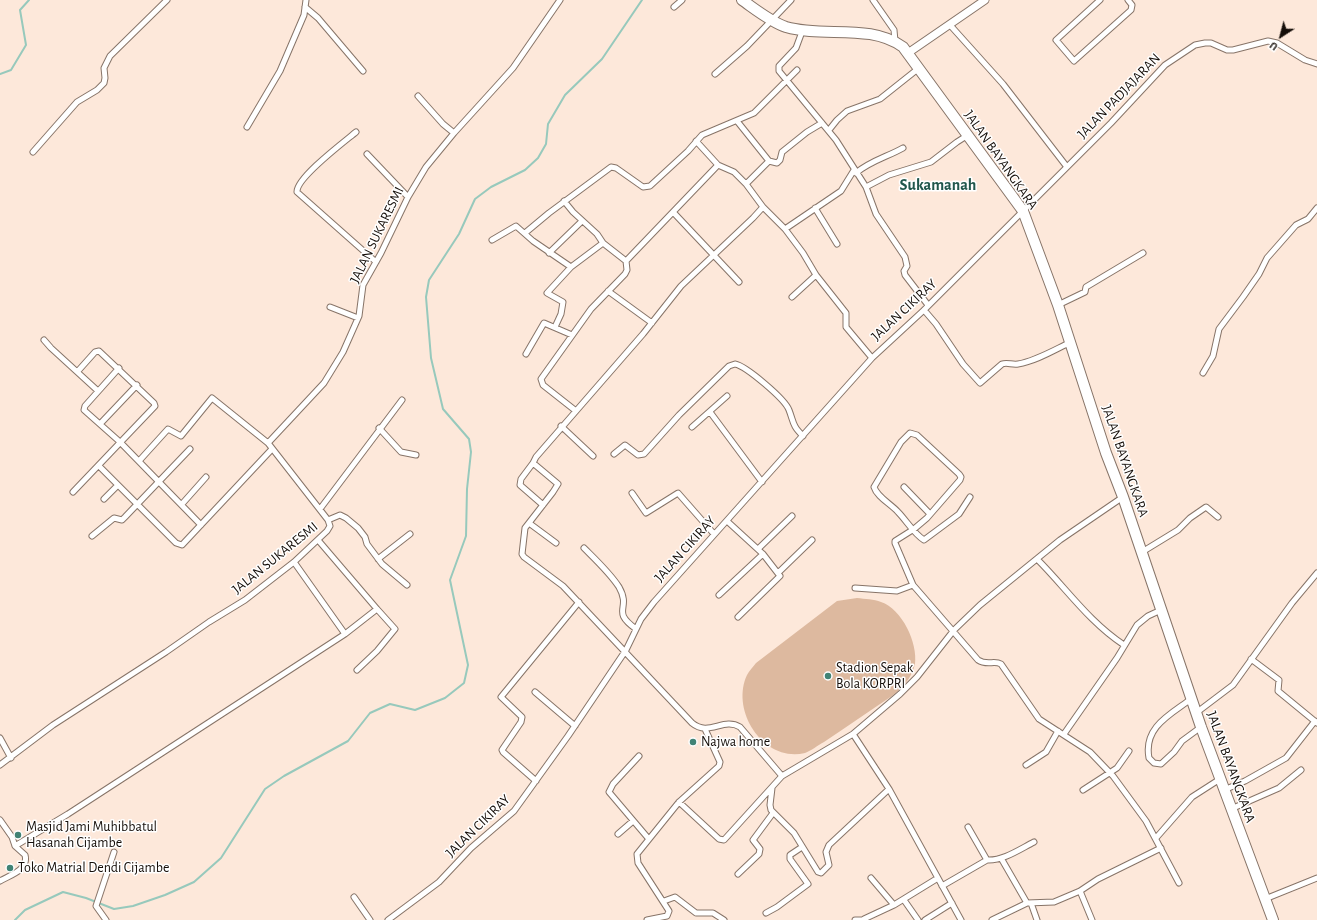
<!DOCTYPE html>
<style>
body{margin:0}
#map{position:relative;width:1317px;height:920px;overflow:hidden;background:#fde8da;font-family:"Alegreya Sans",sans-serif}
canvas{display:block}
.north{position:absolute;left:1261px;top:16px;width:40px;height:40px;-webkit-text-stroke:3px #fff;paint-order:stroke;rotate:216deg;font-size:11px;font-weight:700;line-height:16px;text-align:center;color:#150e09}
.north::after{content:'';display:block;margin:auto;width:14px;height:18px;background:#150e09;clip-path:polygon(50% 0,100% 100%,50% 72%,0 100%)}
</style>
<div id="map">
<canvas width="1317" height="920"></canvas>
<div class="north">U</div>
</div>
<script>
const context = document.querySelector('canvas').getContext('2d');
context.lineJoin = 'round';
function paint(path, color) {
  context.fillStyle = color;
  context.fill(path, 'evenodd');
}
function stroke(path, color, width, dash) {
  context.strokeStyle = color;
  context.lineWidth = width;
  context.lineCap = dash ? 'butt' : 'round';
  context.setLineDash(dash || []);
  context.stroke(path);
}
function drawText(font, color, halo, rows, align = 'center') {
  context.font = font + ' "Alegreya Sans",sans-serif';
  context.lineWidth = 3;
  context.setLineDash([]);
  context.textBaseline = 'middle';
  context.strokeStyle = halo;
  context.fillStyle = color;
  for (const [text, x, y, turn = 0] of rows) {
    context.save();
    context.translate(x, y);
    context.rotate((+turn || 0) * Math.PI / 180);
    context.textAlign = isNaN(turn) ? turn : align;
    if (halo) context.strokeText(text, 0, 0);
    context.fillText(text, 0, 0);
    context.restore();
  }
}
const green = new Path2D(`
 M857 598C865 599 874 599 881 602 902 609 918 643 915 664 912 678 902 688 892 696 869 711 847 727 824 742 818 745 811 751 805 753 764 763 730 711 747 675 749 671 753 667 756 663L837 601Z`);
const stream = new Path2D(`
 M0 74 11 70 26 45 20 10 29 0
 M15 920 25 910 63 892 86 898 114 909 133 906 165 895 194 882 221 858 265 789 284 776 348 741 370 713 390 704 415 710 445 698 464 683 468 665 450 580 466 536 467 489 471 452 469 439 443 409 431 358 426 297 429 280 459 234 475 199 491 187 525 170 538 158 546 144 548 124 565 95 602 59 642 0`);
const street = new Path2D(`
 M873 0 894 30 895 41
 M1100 0 1056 40 1074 61 1131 10 1132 5 1128 0
 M305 7 318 18 363 71
 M674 7 682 0
 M950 25 1003 84 1067 167
 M803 29 796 48 779 66V71L836 140 866 187 876 214 905 257 907 266 904 271 905 275 928 305
 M715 74 747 46 791 0
 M418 96 443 124 454 133
 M737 121 769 161 746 184 763 207 753 218 681 286 643 334 536 457 533 463 558 484 553 492 525 528 522 554 524 557 563 586 692 723C709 737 723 717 740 727L782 776 853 734 900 694 917 677 954 630 980 605 1060 540 1123 497
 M247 127 280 71 304 15 306 0
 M829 130 837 120 847 111 880 99 919 68
 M356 132C344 142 296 178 297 192L376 262
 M696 141 718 165 734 172 746 184
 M33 152 77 102 97 90 104 83 105 78 104 68 110 56 167 0
 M367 154 408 197
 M769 161 777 163 780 160 782 152 807 132 822 123
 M856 173C870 161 887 157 903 148
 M866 187 889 175 931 162 957 142 968 135
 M564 201 573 212 597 234 603 243 626 261 718 165
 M763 207 785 229 803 253 816 275 846 313V327L872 358
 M815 208 837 244
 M673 212 739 282
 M785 229 841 191 854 170
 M525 233 549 213 611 167 616 168 643 187 650 186 688 151 702 135 754 113 797 70
 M492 240 516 226 533 241 571 267 603 243
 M549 253 582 221
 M608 291 652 323
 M792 297 816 275
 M1058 305 1085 292 1086 287 1143 253
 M330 307 358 318
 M924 310 936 324 963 364 980 383 1002 364C1007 362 1012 365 1018 364 1036 361 1054 350 1071 342
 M555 327 561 314 563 302 547 293 571 267
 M44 340 51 348 98 391
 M526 354 544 323 572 335
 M119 368 85 406 84 410 120 442 201 525
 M1203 373 1213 356 1219 329 1243 297 1259 274 1267 258 1296 225 1308 219 1317 208
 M576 411 543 385 541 379 591 309 625 274 627 270 626 261
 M710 412 762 482
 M100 424 137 385
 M561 426 593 456
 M692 427 727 396
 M379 428 401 452 416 455
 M614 454 625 445 638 455 644 454 679 415 729 366 735 364C746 366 785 399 789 410 794 423 792 425 803 436
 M139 461 168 429 181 436 212 398 268 443
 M533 463 521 479 520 485 543 505
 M99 466 176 543 182 545 272 449
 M904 487 930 514
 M73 492 155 406 154 403 99 351 95 352 78 371
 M632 493 646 513 678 493 714 534
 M970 497 959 514 924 540C914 534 906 520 898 512 891 504 877 497 874 487L901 442 910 433 917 435 959 474 961 477 960 480 927 518 914 529 895 541V543L913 585 978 660C987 666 994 660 1001 664L1039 719 1090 752 1113 776 1146 821 1179 883
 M104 499 118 485
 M182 504 206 477
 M320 509 402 400
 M328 520 340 515 346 518 358 528 365 537 367 544 382 564 407 585
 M727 521 763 554 780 576 738 617
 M529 523 556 543
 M92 536 114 518 122 520 125 517 190 449
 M584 548C596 560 610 573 619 587 632 610 610 610 636 629
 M758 549 792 516
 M1142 552 1178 530 1190 518 1206 507 1218 517
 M378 559 410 534
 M1037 559C1066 588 1089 622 1124 645
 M294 562 345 634
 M779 572 812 540
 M855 588 897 591 913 585
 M719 595 763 554
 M1251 659 1279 680 1278 691 1317 723
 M357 670 377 651 395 629 377 609
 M535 692 575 726
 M1191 699C1171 714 1143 727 1149 758L1154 763 1161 764 1174 752 1182 741 1201 727
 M1196 713 1233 685 1292 603 1317 573
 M853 734 889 789 961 920
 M1064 734 1117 658 1137 625 1148 616 1161 610
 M0 738 11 758
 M639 756 613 784 609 792 648 838
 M0 765 53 725 166 652 209 622 245 600 294 562 327 531 330 526 328 520 268 443 324 383 343 352 359 316 363 285 381 253 408 197 426 167 454 133 513 68 560 0
 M1026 765 1046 752 1058 731
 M536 781 503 752 502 750 521 722 522 717 501 697 579 602
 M772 788 770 805 771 810 794 833 818 872 821 873 829 865 826 852 829 845 889 789
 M1083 790 1117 768 1129 751
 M1224 790 1245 781 1286 758 1315 721
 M679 802 719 839 724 840 782 776
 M1231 809 1279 788 1301 770
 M0 820 12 837 15 846 25 855C29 870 10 875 0 881
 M968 827 987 860
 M618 834 633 821
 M1156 838 1192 797 1220 779
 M15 846 68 814 345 634 377 609 318 540
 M1001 858 1027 903
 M738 874 759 854 760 849 753 840 773 813
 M871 878 894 905 938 878
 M942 886 987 860C1003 861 1020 849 1034 842
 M1080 891 1092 920
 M354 897 370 920
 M1265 899 1317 878
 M904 900 918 920
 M664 901 675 897 696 913H713L724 920
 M1031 903 1037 920
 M766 913 777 907 808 884 790 859V855L802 847
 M864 919 894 905
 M106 920 96 906 114 852
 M388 920 439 882 471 848 514 811 568 736 626 650 641 619 654 602 872 358 924 310 1111 123 1165 65 1195 45 1205 43H1211L1227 50H1233L1268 41 1277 43 1305 60 1317 64
 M647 920 667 916 669 911 638 863 637 854 679 802 719 766 720 762 705 729
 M855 920H865
 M925 920 952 903
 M992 920 1027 903 1054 902 1080 891 1098 879 1161 848`);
const secondary = new Path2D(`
 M908 53 985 0`);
const highway = new Path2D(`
 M742 0C755 9 771 22 786 27 824 38 870 23 903 47L1023 211 1058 305 1106 453 1123 497 1201 727 1273 920`);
const markers = [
 [828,676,4,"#418375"],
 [693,742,4,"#418375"],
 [18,835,4,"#418375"],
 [10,868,4,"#418375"]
];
const streetNames = [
 ["JALAN PADJAJARAN",1119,96,-46],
 ["JALAN BAYANGKARA",1001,160,55],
 ["JALAN SUKARESMI",377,235,-64],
 ["JALAN CIKIRAY",904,310,-43],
 ["JALAN BAYANGKARA",1125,461,71],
 ["JALAN CIKIRAY",685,549,-48],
 ["JALAN SUKARESMI",275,558,-39],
 ["JALAN BAYANGKARA",1231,767,70],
 ["JALAN CIKIRAY",478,826,-44]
];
const poiNames = [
 ["Stadion Sepak",836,668],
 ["Bola KORPRI",836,684],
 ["Najwa home",701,742],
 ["Masjid Jami Muhibbatul",26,827],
 ["Hasanah Cijambe",26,843],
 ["Toko Matrial Dendi Cijambe",18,868]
];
const quarterNames = [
 ["Sukamanah",938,185]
];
paint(green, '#ddb99f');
stroke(stream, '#97c9bc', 2);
stroke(street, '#877468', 7);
stroke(secondary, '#877468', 9);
stroke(highway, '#877468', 12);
stroke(street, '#fff', 5);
stroke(secondary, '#fff', 7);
stroke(highway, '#fff', 10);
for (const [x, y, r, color] of markers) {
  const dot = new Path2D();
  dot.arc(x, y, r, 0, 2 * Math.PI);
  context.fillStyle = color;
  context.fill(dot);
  stroke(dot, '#fff', 1.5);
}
drawText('14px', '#150e09', '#fff', streetNames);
drawText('14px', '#150e09', '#fff', poiNames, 'left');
drawText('bold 16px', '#21574c', '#fff', quarterNames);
</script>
